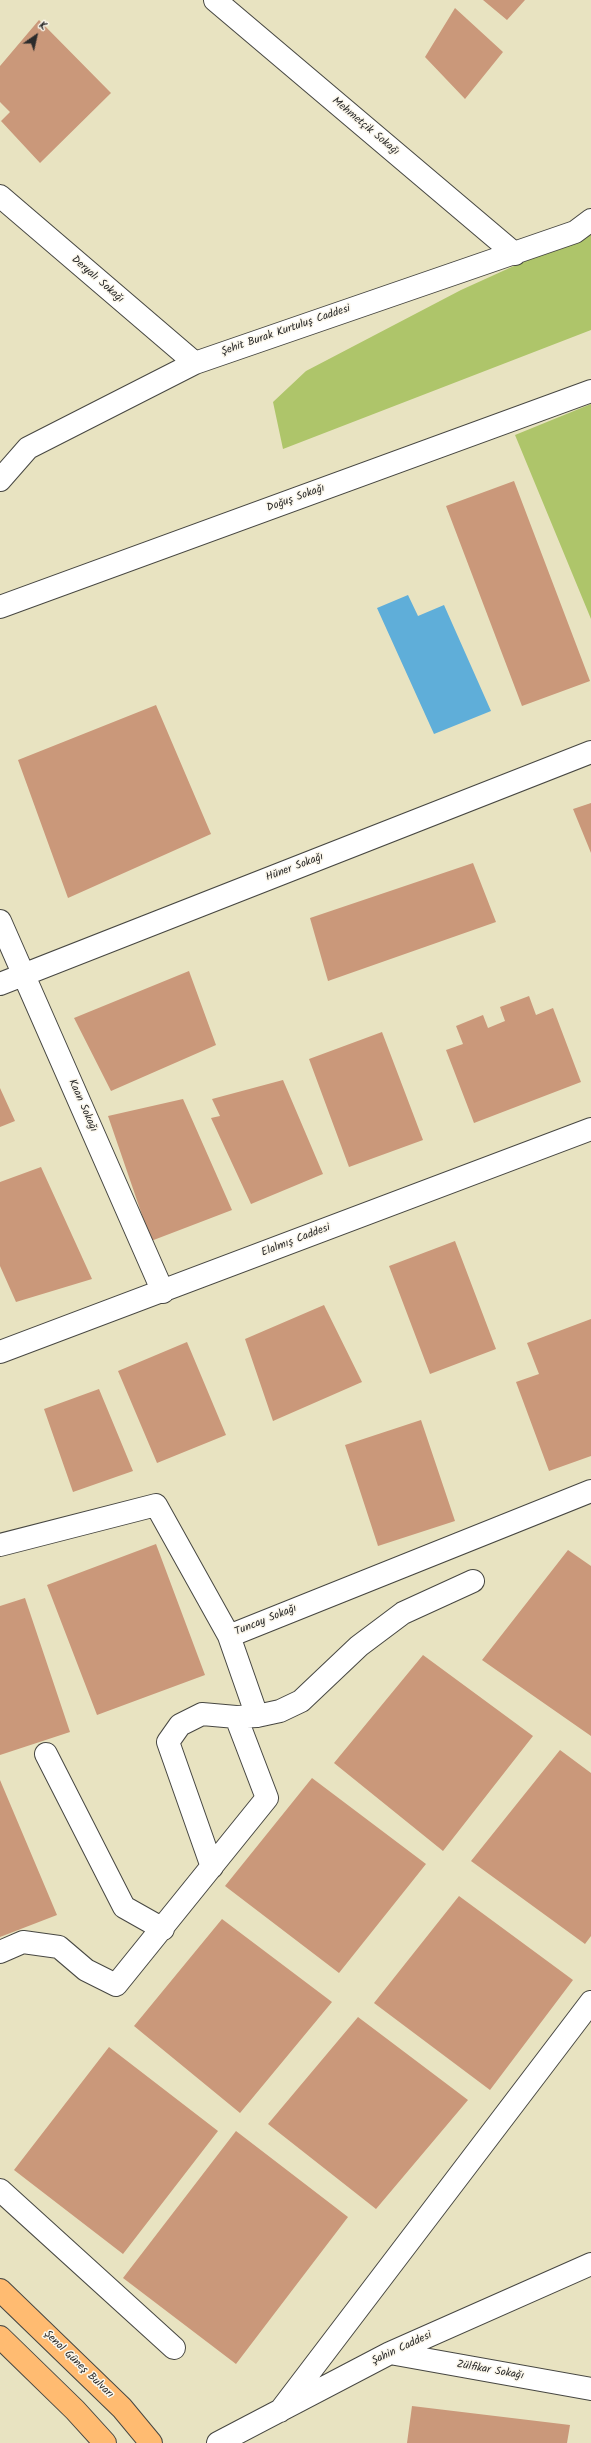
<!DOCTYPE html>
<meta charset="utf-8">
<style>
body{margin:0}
#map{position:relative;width:591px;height:2443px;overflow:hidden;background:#e8e3c1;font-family:Kalam,sans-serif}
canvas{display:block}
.north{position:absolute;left:16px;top:16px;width:40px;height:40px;-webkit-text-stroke:3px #fbf7ec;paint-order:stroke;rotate:34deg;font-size:11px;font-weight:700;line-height:16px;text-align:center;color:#2b2b2b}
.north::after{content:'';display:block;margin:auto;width:14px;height:18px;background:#2b2b2b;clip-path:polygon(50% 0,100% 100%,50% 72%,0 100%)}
</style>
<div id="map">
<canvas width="591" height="2443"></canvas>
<div class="north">K</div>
</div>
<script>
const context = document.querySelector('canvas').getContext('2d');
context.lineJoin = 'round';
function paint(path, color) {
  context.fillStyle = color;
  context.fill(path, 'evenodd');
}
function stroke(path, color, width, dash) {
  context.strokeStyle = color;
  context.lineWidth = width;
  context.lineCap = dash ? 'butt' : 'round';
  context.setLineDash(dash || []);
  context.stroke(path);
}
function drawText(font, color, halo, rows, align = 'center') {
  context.font = font + ' Kalam,sans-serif';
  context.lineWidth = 3;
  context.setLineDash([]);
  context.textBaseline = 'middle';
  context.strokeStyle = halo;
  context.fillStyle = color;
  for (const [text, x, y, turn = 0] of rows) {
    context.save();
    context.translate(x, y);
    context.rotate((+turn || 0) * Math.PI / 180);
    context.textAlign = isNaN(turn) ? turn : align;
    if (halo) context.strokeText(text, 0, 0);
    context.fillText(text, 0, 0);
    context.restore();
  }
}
const green = new Path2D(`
 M591 231V330L283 449 273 402 306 371 461 290Z
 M591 404V619L515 435Z`);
const water = new Path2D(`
 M408 595 418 616 444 605 491 711 434 734 377 608Z`);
const building = new Path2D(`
 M483 0H525L507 20Z
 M455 8 503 52 465 99 425 57Z
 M39 20 111 93 40 163 1 121 10 112 0 102V66Z
 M514 481 590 681 522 706 446 506Z
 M156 705 211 834 68 898 18 760Z
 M591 803V853L573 809Z
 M473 863 496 922 328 981 310 918Z
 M189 971 216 1045 111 1091 74 1018Z
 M529 996 536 1015 553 1008 581 1082 474 1123 446 1050 463 1044 456 1026 483 1015 488 1028 505 1021 500 1007Z
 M382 1032 423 1140 349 1167 309 1059Z
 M283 1080 323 1174 251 1204 211 1118 220 1116 212 1099Z
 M0 1088 15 1121 0 1127Z
 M183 1099 232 1210 151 1241 108 1116Z
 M41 1167 92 1279 16 1302 0 1266V1182Z
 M455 1241 496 1349 430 1374 389 1266Z
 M324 1305 362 1382 273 1421 245 1339Z
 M591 1319V1456L549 1471 516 1382 539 1374 527 1343Z
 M187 1342 226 1435 157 1463 118 1371Z
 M99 1389 133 1471 73 1492 44 1409Z
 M421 1420 455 1521 378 1546 345 1445Z
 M156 1544 205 1675 97 1715 47 1585Z
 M568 1550 591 1566V1736L482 1660Z
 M25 1598 70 1732 0 1755V1606Z
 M423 1655 533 1736 443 1851 334 1763Z
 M560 1750 591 1773V1936L585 1944 471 1861Z
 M312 1778 426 1864 339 1973 225 1886Z
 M0 1780 57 1915 0 1937Z
 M459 1896 573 1980 490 2090 374 2003Z
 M222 1919 332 2002 240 2113 134 2026Z
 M358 2017 468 2100 376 2209 268 2124Z
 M109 2047 218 2131 123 2254 14 2170Z
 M236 2131 348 2217 236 2364 123 2278Z
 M412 2406 570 2425 567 2443H407Z`);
const minor = new Path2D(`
 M215 0 515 254
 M0 196 195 363
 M0 480 28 448 195 363 575 232 591 220
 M0 607 591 391
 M0 921 163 1292
 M0 984 591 752
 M0 1352 591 1129
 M0 1545 156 1505 229 1636 257 1716
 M229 1636 591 1491
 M46 1754 124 1907 163 1929
 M212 1867 168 1742 180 1725 202 1714 236 1717 257 1716 280 1711 301 1701 359 1646 403 1613 473 1581
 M0 1952 23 1942 59 1947 86 1970 116 1985 267 1798 236 1717
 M0 2190 174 2348
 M390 2353 591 2389
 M280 2411 591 2002
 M218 2443 390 2353 591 2264`);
const major = new Path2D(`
 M0 2290 122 2408 151 2443
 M0 2337 75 2410 105 2443`);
const streetNames = [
 ["Mehmetçik Sokağı",365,127,40],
 ["Deryalı Sokağı",97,280,41],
 ["Şehit Burak Kurtuluş Caddesi",286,331,-19],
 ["Doğuş Sokağı",296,499,-20],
 ["Hüner Sokağı",295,868,-21],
 ["Kaan Sokağı",82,1106,66],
 ["Elalmış Caddesi",296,1241,-21],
 ["Tuncay Sokağı",266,1621,-22],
 ["Şahin Caddesi",402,2349,-25],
 ["Şenol Güneş Bulvarı",78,2365,44],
 ["Zülfikar Sokağı",490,2371,10]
];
paint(green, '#aec56a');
paint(water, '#5faed9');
paint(building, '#ca987a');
stroke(minor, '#474742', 24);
stroke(major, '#474742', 24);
stroke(minor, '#fff', 22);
stroke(major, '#ffbb71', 22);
drawText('11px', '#2b2b2b', '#fbf7ec', streetNames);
</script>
